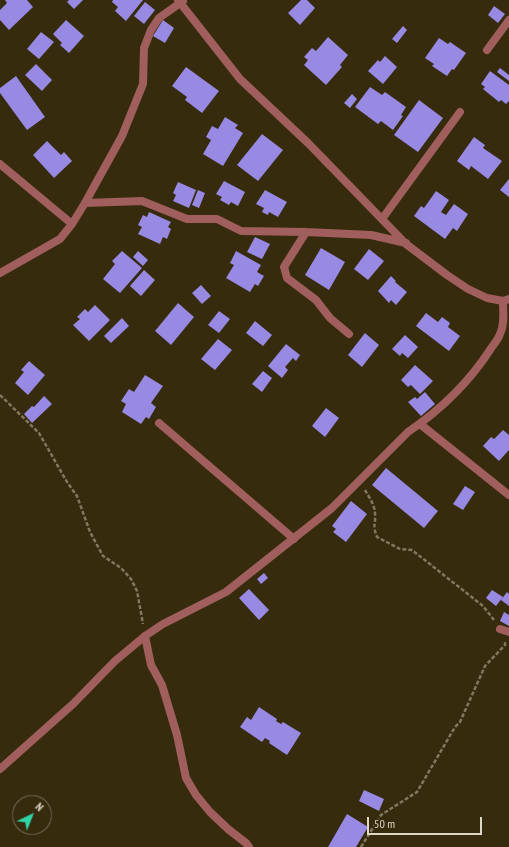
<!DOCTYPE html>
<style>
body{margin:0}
#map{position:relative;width:509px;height:847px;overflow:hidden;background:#362b0d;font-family:"PT Sans Narrow",sans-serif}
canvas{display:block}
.north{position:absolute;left:12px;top:795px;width:40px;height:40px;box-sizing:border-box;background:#362b0d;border:1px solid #7a7057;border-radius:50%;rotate:43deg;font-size:11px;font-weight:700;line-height:16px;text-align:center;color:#dfd8c7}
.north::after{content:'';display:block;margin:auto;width:14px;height:18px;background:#30d4a9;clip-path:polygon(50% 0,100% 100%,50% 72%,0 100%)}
.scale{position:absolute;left:367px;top:817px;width:115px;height:18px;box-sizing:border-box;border:2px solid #dfd8c7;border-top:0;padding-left:5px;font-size:12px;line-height:14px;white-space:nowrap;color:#dfd8c7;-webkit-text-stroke:3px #362b0d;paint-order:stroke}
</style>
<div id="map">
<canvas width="509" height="847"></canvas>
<div class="north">N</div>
<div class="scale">50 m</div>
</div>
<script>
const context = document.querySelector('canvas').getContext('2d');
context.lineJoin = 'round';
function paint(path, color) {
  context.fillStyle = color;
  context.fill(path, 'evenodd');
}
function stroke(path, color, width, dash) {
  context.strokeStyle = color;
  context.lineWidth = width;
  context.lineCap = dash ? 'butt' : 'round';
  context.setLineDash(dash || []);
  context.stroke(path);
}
const building = new Path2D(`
 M5 0H27L33 7 9 30 0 20V10L7 3Z
 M69 0H83L74 9 67 2Z
 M113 0H143L126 21 115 11 118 7 112 2Z
 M301 0H307L315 8 300 25 288 13Z
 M145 2 155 10 144 24 134 16Z
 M494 6 505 14 498 23 488 15Z
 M66 20 84 36 69 53 60 45 62 43 53 34Z
 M163 20 174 28 165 43 153 36Z
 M403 26 407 30 397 43 392 39Z
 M41 32 54 42 39 59 27 49Z
 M328 37 348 55 340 65 342 67 326 85 304 65 308 60 304 57 312 48 316 51Z
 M439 38 448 44 450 42 466 53 454 70 452 69 447 76 432 66 434 64 425 58Z
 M385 56 397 67 383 84 368 71 378 60 380 62Z
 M36 64 52 80 42 91 25 75Z
 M186 67 219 91 202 113 185 100 187 97 172 86Z
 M500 68 509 75V81L497 72Z
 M490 71 509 85V101L506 104 501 100 499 102 483 89 485 87 481 84Z
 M16 76 45 117 27 130 0 93V88Z
 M370 87 382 95 385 92 406 107 401 115 403 116 393 130 381 121 378 124 355 107Z
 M352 94 357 99 350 108 344 103Z
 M419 100 443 118 418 152 394 135Z
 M225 117 238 125 235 128 243 133 223 166 203 154 211 140 206 137 212 126 218 129Z
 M262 134 283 150 258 181 237 165Z
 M474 137 485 145 483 148 502 161 488 179 471 166 469 170 457 161Z
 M47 141 61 155 64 152 72 161 54 178 33 155Z
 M509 179V197L500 190Z
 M224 181 245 192 238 206 231 202 229 205 220 200 222 197 216 194Z
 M178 182 196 190 189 208 173 201 176 195 173 193Z
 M198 190 205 193 199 208 192 205Z
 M265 190 287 202 278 217 269 212 268 215 262 212 264 208 256 204Z
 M436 191 449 200 441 212 446 215 454 204 468 214 457 231 453 228 445 239 414 216 421 206 424 208Z
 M149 212 171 222 168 227 171 229 167 239 163 237 160 244 138 234 142 227 138 225 143 215 147 217Z
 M255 237 270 244 262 259 247 252Z
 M321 248 345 262 329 290 305 275Z
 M369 249 384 261 368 280 354 269Z
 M122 251 142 268 120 293 103 279 115 264 112 261Z
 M138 251 148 260 143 266 133 257Z
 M236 251 261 265 257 272 264 276 258 286 255 284 250 292 226 278 234 265 230 263Z
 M144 270 155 280 141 296 130 286Z
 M391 276 396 281 395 282 407 292 396 305 391 300 389 303 378 291Z
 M201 285 211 296 202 304 192 293Z
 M178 303 194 317 171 345 155 331Z
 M95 305 110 320 89 341 73 325 80 319 77 317 85 309 88 312Z
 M219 311 230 319 219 333 208 325Z
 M426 313 438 322 442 317 450 323 448 327 460 336 449 351 416 326Z
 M122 318 129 326 111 343 104 336Z
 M255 321 272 335 263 346 246 333Z
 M365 333 379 345 362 367 348 355Z
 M405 335 418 347 408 358 402 353 400 356 392 349Z
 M218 339 232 350 215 370 201 359Z
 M286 344 300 355 296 361 293 358 285 367 288 370 282 378 268 366Z
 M29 361 45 375 28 395 15 383 24 372 21 370Z
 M415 365 433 381 420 394 411 385 408 387 401 380Z
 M263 371 272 378 262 392 252 384Z
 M145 375 163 386 151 403 156 407 149 419 146 417 141 424 122 412 126 404 121 401 129 389 134 392Z
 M425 392 435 404 421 416 408 402 415 397 417 399Z
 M44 396 52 404 32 423 24 414 32 406 34 407Z
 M326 408 339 418 325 437 312 426Z
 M503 430 509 435V450L499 461 483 446 491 437 494 439Z
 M386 468 438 511 424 528 372 485Z
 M465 486 475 492 463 510 453 504Z
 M351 501 367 514 346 542 333 532 336 529 332 526Z
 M264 573 268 578 261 584 257 579Z
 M249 589 269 610 259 620 239 598Z
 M492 590 503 597 496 606 486 598Z
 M507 592 509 594V606L501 600Z
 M504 612 509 615V626L500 621Z
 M259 707 277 719 276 721 281 724 283 722 301 733 287 755 269 743 270 741 265 738 262 742 240 727 247 717 251 720Z
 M364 790 384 799 379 811 359 801Z
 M347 814 368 827 356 847H328Z`);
const path = new Path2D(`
 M0 395 39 433 67 482 77 496 90 532 103 556 121 568 131 579 137 591 143 624
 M365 490C369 497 375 505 375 514 376 525 372 524 377 537L400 549 412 550 483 606 494 620
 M361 847 381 815 417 792 455 727 460 722 485 666 505 645V642`);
const lane = new Path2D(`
 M159 423 294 539`);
const street = new Path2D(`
 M178 0 240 79 308 143 406 244 447 275 468 289 487 298 503 301 509 299
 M487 50 509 20
 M0 164 72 224
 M85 203 142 201 187 219H217L241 231 306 232 371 235 406 243
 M382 219 460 112
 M306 232 284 267 287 278 316 300 330 318 349 334
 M0 273 60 239 72 224 85 203 122 136 143 84 144 48 151 30 159 18 183 1
 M420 424 509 495
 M500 629 509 632
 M145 636 151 665 162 685 177 735 186 778 196 795 210 812 228 829 246 843 249 847
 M0 769 73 704 115 661 145 636 163 624 226 592 332 508 408 432C439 411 469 382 490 350 493 345 498 340 500 334 505 324 503 312 503 301`);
paint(building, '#9889e3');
stroke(path, '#81785f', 2.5, [4, 2]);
stroke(lane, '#a05f5d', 8);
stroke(street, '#a05f5d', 8);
</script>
